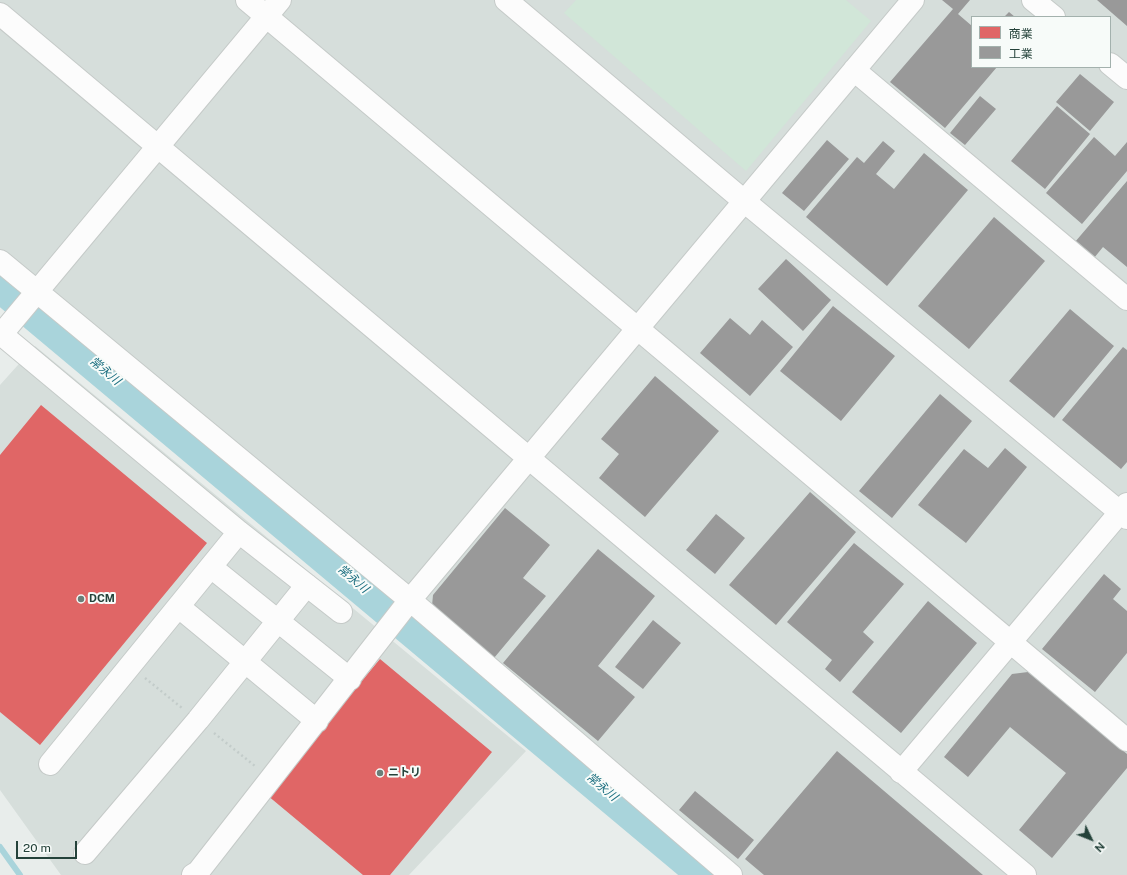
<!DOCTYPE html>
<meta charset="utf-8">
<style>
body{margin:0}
#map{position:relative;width:1127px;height:875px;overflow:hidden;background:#e8edeb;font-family:"Public Sans","Noto Sans JP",sans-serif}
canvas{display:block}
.legend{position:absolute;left:971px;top:16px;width:140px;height:52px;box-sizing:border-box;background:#f7fbf9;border:1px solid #a3b1ad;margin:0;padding:5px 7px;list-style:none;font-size:12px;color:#24423a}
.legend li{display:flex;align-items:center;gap:8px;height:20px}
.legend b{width:20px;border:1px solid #a3b1ad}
.north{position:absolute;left:1071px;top:819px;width:40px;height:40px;-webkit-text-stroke:3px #f7fbf9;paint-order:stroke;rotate:133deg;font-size:11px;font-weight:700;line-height:16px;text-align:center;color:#24423a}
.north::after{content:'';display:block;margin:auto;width:14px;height:18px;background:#24423a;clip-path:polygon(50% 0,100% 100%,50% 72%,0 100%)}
.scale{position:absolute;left:16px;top:841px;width:61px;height:18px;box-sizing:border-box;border:2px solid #24423a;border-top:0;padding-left:5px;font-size:12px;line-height:14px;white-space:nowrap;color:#24423a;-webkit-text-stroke:3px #f7fbf9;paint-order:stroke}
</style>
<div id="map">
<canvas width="1127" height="875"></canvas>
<ul class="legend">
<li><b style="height:11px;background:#e06666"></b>商業</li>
<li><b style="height:11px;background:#999"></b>工業</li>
</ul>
<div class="north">N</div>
<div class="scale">20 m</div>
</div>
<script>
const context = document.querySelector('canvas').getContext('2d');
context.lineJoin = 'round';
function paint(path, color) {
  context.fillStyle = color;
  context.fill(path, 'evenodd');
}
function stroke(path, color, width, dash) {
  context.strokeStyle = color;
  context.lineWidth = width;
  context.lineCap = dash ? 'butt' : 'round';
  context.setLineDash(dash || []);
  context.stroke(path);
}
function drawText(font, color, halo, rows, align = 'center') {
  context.font = font + ' "Public Sans","Noto Sans JP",sans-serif';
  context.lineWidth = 4;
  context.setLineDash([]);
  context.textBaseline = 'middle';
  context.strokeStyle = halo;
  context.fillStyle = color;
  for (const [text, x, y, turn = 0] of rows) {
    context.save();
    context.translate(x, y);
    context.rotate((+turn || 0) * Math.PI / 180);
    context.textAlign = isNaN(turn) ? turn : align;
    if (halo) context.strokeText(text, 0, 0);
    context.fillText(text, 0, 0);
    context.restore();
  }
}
const built = new Path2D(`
 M0 0H1127V875H737L0 255ZM972 17H1110V67H972Z
 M35 346 526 751 409 875H61L0 790V385Z`);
const green = new Path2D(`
 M576 0H846L871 21 746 171 564 13Z`);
const shops = new Path2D(`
 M41 405 207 543 40 745 0 712V455Z
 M380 659 492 752 390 875H363L267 795Z`);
const industry = new Path2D(`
 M942 0H970L958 14 972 26V67H997L945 128 890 82 953 9Z
 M1097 0H1127V26Z
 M1009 12 1015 17H1004Z
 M1080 74 1114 102 1090 131 1056 102Z
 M980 96 996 109 965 145 950 133Z
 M1057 106 1090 134 1045 189 1011 161Z
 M1094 137 1115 156 1127 142V171L1082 224 1046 193Z
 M827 140 849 159 804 211 782 193Z
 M883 141 895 151 876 174 894 189 924 153 968 190 887 286 806 217 857 157 864 163Z
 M1127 181V267L1103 247 1094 258 1075 242Z
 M994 217 1045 261 969 349 918 306Z
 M786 259 831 300 803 331 758 289Z
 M833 306 895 356 841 421 780 371Z
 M1070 309 1114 346 1054 418 1009 381Z
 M730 318 750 335 762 320 793 347 750 396 700 353Z
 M1123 347 1127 350V462L1121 469 1062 420Z
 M655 376 719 431 645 517 599 478 619 454 601 439Z
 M940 394 972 421 892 518 859 491Z
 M1005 448 1027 467 966 543 918 505 964 449 988 468Z
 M810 492 856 532 776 625 729 585Z
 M505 508 550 545 523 578 546 596 494 658 432 606 433 595Z
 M716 514 745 538 715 574 686 550Z
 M854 543 904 584 863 632 874 642 840 682 825 669 832 660 787 622Z
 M598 549 655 596 598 666 635 697 598 741 503 663Z
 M1104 574 1121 589 1113 599 1127 611V653L1095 692 1042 649Z
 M928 601 977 643 901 733 852 692Z
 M653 620 681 643 643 689 615 667Z
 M1028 672 1127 754V768L1052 858 1019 830 1066 773 1010 727 968 777 944 757 1012 674Z
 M837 751 983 875H764L745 859Z
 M695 791 754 840 738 859 679 810Z`);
const stream = new Path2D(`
 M0 847 20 875`);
const river = new Path2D(`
 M0 283 707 875`);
const path = new Path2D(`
 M145 678 182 708
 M214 733 255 766`);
const minor = new Path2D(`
 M247 0 1127 740
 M506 0 744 201 1127 518
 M1033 0 1054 17
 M0 14 1025 875
 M1110 64 1127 78
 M854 70 1127 299
 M0 261 410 600 731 875
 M1 334 239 532 341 612
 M0 336 280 0
 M211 567 350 679
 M179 607 317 721
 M50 764 239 532
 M901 772 1127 504
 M85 853 198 720 307 585
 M193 875 198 872 223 840 410 600 913 0`);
const markers = [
 [81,599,4,"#697e78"],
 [380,773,4,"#697e78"]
];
const poiNames = [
 ["DCM",89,599],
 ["ニトリ",388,773]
];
const waterNames = [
 ["常永川",105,371,40],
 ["常永川",353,579,40],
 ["常永川",602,787,40]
];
paint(built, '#d6dedb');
paint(green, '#d1e6d8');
paint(shops, '#e06666');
paint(industry, '#999');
stroke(stream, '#a9d4db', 6);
stroke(river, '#a9d4db', 37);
stroke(minor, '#c5cac8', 24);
stroke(path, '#c3ccca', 2.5, [2, 3]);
stroke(minor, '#fcfcfc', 22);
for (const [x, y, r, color] of markers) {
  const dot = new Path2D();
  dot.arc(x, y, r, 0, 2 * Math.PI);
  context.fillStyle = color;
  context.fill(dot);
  stroke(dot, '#f7fbf9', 1.5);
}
drawText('bold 11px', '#24423a', '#f7fbf9', poiNames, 'left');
drawText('italic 12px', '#1c6f80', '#f7fbf9', waterNames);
</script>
